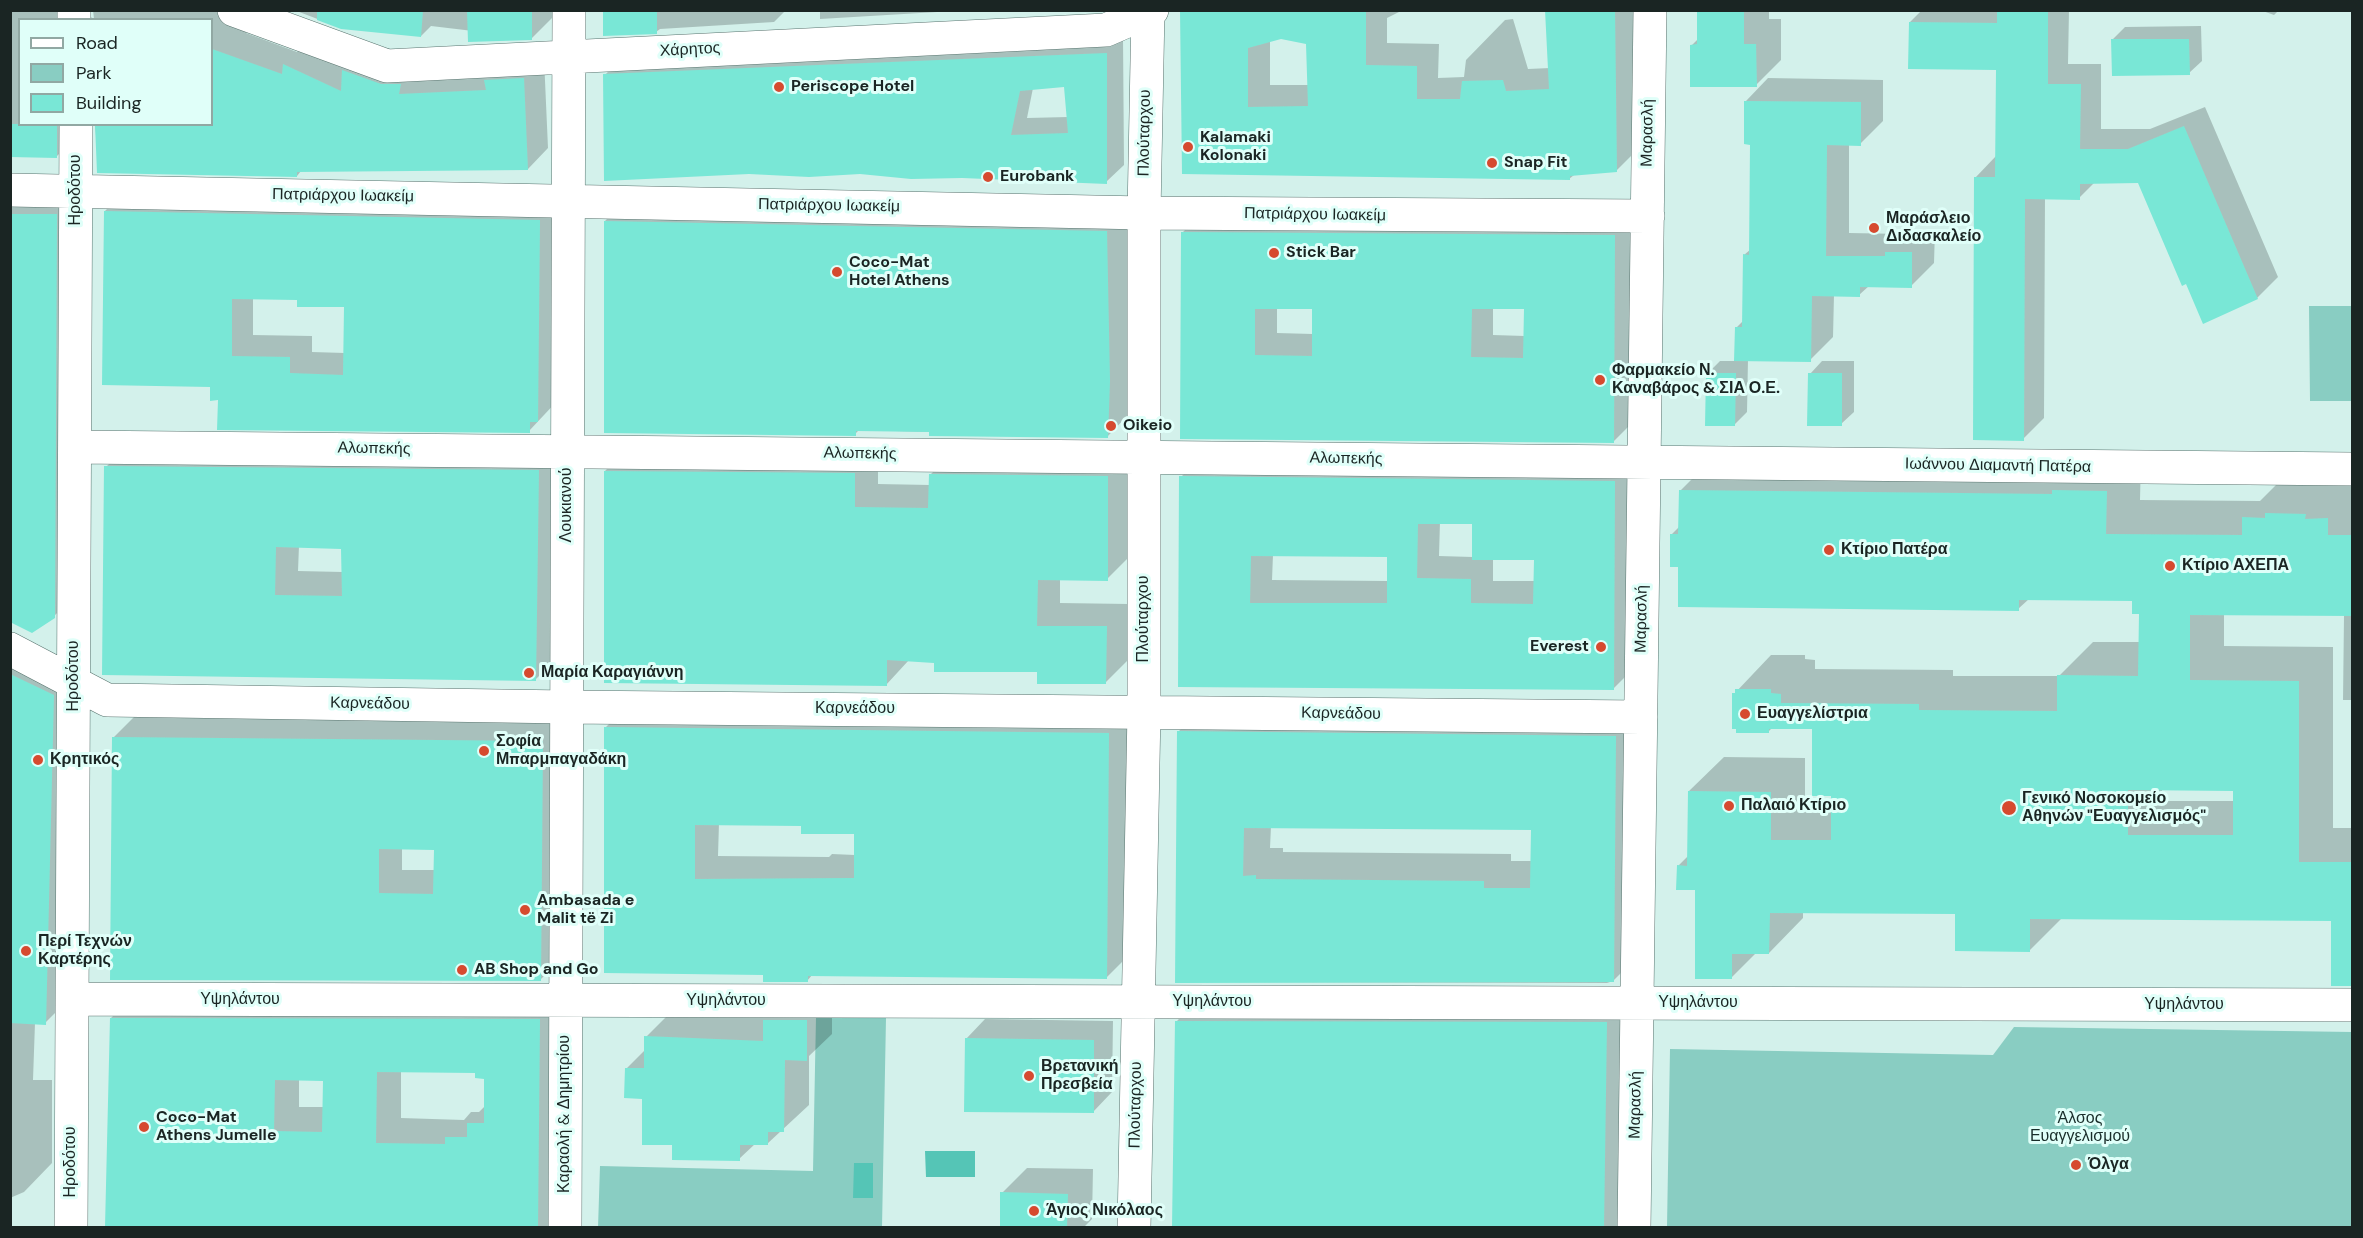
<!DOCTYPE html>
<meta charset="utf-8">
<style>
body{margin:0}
#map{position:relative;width:2363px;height:1238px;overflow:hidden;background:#d3f1eb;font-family:"DM Sans",sans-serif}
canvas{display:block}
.frame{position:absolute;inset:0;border:12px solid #1a2523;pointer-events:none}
.legend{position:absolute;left:18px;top:18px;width:195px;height:108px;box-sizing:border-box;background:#e0fff9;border:2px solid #91a8a3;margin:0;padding:8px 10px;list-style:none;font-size:18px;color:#1a2523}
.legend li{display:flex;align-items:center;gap:12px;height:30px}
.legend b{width:30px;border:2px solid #91a8a3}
</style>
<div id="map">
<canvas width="2363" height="1238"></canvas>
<div class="frame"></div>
<ul class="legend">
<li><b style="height:8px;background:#fff"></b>Road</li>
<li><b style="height:16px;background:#89cdc2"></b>Park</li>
<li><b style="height:16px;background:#79e7d6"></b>Building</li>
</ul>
</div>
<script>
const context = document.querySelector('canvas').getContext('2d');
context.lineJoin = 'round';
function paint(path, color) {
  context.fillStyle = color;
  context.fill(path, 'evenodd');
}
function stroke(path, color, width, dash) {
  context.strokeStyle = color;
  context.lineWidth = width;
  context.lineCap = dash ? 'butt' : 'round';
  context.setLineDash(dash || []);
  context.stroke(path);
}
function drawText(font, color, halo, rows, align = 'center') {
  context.font = font + ' "DM Sans",sans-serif';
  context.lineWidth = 6;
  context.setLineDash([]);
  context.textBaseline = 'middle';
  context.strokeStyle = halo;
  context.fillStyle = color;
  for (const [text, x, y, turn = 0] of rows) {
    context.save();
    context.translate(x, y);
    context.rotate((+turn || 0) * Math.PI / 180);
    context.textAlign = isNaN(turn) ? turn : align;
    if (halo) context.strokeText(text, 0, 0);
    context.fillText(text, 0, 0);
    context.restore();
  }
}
const green = new Path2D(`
 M2309 306H2352V401H2310Z
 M816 1016 886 1018 882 1227 598 1228 600 1166 813 1171Z
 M2014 1027 2352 1032V1227H1667L1670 1049 1993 1055Z`);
const water = new Path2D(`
 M925 1151H975V1177H926Z
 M854 1163H873V1198H853Z`);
const shadow = new Path2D(`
 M10 10H79L94 19 93 10H229L250 20 246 33 297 52 304 45 544 58 548 148 528 169 301 171 297 176 99 172 95 124H212V20H20V124H78L77 136 56 157 10 156Z
 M294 10H552V18L532 38 431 26 421 36 341 28Z
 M605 10H786L774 22 660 29 656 32Z
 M820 10H971L820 19Z
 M1181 10H1403L1387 18V43L1439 44 1438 78 1464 77 1466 60 1505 20 1513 19 1528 69 1550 68 1547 10H1639V148L1617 170 1574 175 1569 179 1183 173ZM1281 38 1307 42 1309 85H1270V41Z
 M1699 10H1769V19H1781V60L1756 85 1692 45 1699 38Z
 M1922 10H2069L2068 64H2101V129H2150L2205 107 2278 277 2257 298 2187 282 2139 181 2095 182 2079 198H2045L2044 418 2023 439 1975 178 1996 156 1997 69 1910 22Z
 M2260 10H2279L2274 15Z
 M2201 26 2202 61 2189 73 2112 40 2125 27Z
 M1123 37 1124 165 1106 182 860 172 605 75 622 57ZM1065 85 1068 117 1027 118 1033 88Z
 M1768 78 1883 80V121L1860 144H1849V233L1905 234 1910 230H1935L1934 263 1911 286H1869L1859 295H1834L1833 337 1810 360H1748L1747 412 1734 425 1707 374 1720 361H1736V328L1744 320V255L1751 249 1752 143 1746 101Z
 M127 189 562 198 559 399 529 431 220 399 105 211ZM253 298 298 299 346 306 345 353 312 352V336L253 335Z
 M10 192H79L78 593 54 616 10 620Z
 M627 199 1129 209V414L1107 437 859 430 855 434 605 221Z
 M1205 210 1637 213 1636 419 1613 442 1182 437V233ZM1277 308H1313V334L1277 333ZM1493 308H1526L1525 336 1493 335Z
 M1822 361H1854V412L1841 424 1810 374Z
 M130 443 562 447 560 655 536 679 103 673 106 467ZM299 546 343 547V572L298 571Z
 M628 448 878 451V484L930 485V475L953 452 1130 453V556L1107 579H1060V603L1129 604 1128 660 1105 683 1039 671 909 660 886 685 605 471Z
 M1204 454 1637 459 1636 666 1613 689 1180 686 1181 477ZM1440 522H1473V557L1439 556ZM1273 555H1388V581L1272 580ZM1493 558 1535 559V581H1493Z
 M1715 456 2141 457 2140 500 2260 501 2278 483 2352 485V700H2343L2344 615 2224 613V646L2333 647V828H2352V984H2332L2333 919 2062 918 2030 950 1956 912 1803 911V918L1769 953H1756L1731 978 1697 889 1678 866 1689 855V791L1724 757 1805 758V806H1832V794L1814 727H1773L1769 731 1734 694 1771 655H1805V659L1815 660V669L1953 670V676H2059L2093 642H2140V613L2133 600 2029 599 2018 609 1680 566 1672 534 1680 526V491ZM2162 789H2234V801H2162Z
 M10 641 75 673 67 1001 45 1023H35L33 1080H52V1163L24 1192 10 1198Z
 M629 704 1132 709 1130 954 1106 978 813 974 807 981 765 974 605 972V728ZM719 823 803 824 855 833V855L832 854 829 857 718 856Z
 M1206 704 1643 708 1641 953 1613 981 1607 983 1177 982 1178 732ZM1271 826 1532 829V861H1511V854L1283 852V848H1270Z
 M137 714 566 718 564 956 540 980 112 979 113 738ZM402 848 436 849 435 870H402Z
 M1206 991 1636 993 1623 1228H1174L1177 1021Z
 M136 993 565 994 559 1228H107L111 1018ZM401 1071 476 1072 486 1077 485 1106 479 1112H471L464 1120 401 1118ZM299 1079 325 1080 324 1107H299Z
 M832 995V1034L809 1056V1105L767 1144H755L739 1159 673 1143 626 1069 646 1049V1037L671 1012Z
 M985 1019 1113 1021 1112 1092 1093 1112 966 1039Z
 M1027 1168 1093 1169 1092 1219 1083 1228H1001L1002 1193Z`);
const building = new Path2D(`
 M317 10H423L421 37 341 29 317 20Z
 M467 10H532V40L468 42Z
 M603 10H657V34L603 36Z
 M1180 10H1366V65L1417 66V99H1460L1462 81 1503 80 1506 91 1549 89 1545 10H1615L1617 172 1570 176V180L1182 174ZM1281 39 1306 44 1308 106 1248 107V48Z
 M1697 10H1744V44H1756L1757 87H1690V45L1697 44Z
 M1997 10H2048V84H2081L2080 149H2128L2184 126 2258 299 2203 324 2186 284 2182 286 2138 183 2080 184V200L2025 199 2024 441 1973 440 1974 177H1995L1996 70 1908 69 1909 22 1997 23Z
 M2111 39H2189L2190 75 2112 76Z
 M212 49 282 74 283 64 341 91 342 70 381 84H401L399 94 486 90 484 80 524 78 528 170 297 172V177L97 173 95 124H212Z
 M1107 53V184L962 178 911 179 860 174 809 177 749 174 604 181 603 74ZM1064 87 1068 133 1011 135 1020 91Z
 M1744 101 1861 102V146L1827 145 1826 256H1885V252H1912V288L1860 287V297L1812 296 1811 362 1734 361 1735 327H1742L1743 254 1749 255 1750 145 1744 144Z
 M10 124H57V158L10 157Z
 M104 211 540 220 538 422H530V433L217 430 218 400 210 401V387L102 385ZM232 299 297 300V307H344L343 375 290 373V357L232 356Z
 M10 214H57L55 618 32 633 10 622Z
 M604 221 1107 231 1110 381 1108 438 929 436V432L856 431V436L604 433Z
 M1181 232 1615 235 1614 443 1180 439ZM1255 309H1312V356L1255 355ZM1472 309H1524L1523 358 1471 357Z
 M1706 373H1736L1735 426H1705Z
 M1808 373H1842V426H1807Z
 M104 466 539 470 536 681 102 675ZM276 547 341 549 342 596 275 595Z
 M604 471 855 473V507L928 508 929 474 1108 476V581L1038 580 1037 626H1107L1106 684H1037V672H934V663L887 660V686L604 683Z
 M1179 476 1615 481 1614 690 1178 687ZM1418 524H1472V560H1534L1533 604 1471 603V579L1417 578ZM1251 556 1387 557V603H1250Z
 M1679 490 2052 494V490L2107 491 2106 534 2242 535V517L2265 518V513L2306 514 2305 519 2328 518V535H2352V616L2190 615V680L2299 681V862H2352V986H2331V921L2030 919V952L1955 951V914L1770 913 1769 954H1732V979H1695V890H1676L1677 865 1687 866 1688 791 1771 792V840H1831V796H1812V729H1769V733H1736V729H1732V693H1735V689H1771V693L1781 694V703L1919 704V710L2057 711V675L2138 676 2139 614H2132V601L2019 600V611L1678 607V567H1670V534H1678ZM2128 790 2233 791V835H2128Z
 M10 674 54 695 46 1025 10 1023Z
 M604 727 1109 733 1107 979 808 976V982H763V975L604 973ZM695 825 801 826V834H854V878L695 879Z
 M1177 731 1616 736 1614 982 1175 983ZM1244 828 1531 830 1530 888H1484V881L1256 879V875L1243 876Z
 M112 737 543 741 541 981 110 980ZM379 849 434 850 433 894 379 893Z
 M110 1018 540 1019 538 1227H105ZM377 1072 475 1073V1078L484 1079V1123H467V1137H445V1144L376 1143ZM275 1080 323 1081 322 1132 274 1131Z
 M763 1020H807V1061L785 1060 784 1132H768V1145H740V1161L672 1160V1145H642V1099L624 1098 625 1068H644V1036L763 1041Z
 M1175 1021 1607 1022 1604 1227H1172Z
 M965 1038 1094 1040V1113L964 1112Z
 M1000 1192 1068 1194 1067 1227H1000Z`);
const minor = new Path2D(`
 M74 10V20
 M234 10 387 66 1106 30 1152 10
 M10 190 1144 213 1648 216
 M75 447 2352 469
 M10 649 107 700 567 707 1641 717
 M72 999 2352 1005
 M71 1228 76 124
 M565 1228 569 10
 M1134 1228 1144 711V213L1148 10
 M1634 1228 1650 10`);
const markers = [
 [779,87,6,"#d64a2f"],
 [1188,147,6,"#d64a2f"],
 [1492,163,6,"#d64a2f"],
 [988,177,6,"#d64a2f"],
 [1874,228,6,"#d64a2f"],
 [1274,253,6,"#d64a2f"],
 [837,272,6,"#d64a2f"],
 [1600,380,6,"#d64a2f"],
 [1111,426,6,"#d64a2f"],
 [1829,550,6,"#d64a2f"],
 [2170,566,6,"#d64a2f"],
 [1601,647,6,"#d64a2f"],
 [529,673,6,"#d64a2f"],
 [1745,714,6,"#d64a2f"],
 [484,751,6,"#d64a2f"],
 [38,760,6,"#d64a2f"],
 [1729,806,6,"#d64a2f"],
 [2009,808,8,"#d64a2f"],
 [525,910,6,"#d64a2f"],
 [26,951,6,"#d64a2f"],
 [462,970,6,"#d64a2f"],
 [1029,1076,6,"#d64a2f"],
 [144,1127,6,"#d64a2f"],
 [2076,1165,6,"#d64a2f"],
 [1034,1211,6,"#d64a2f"]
];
const streetNames = [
 ["Χάρητος",690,50,-3],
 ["Πλούταρχου",1145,133,-89],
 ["Μαρασλή",1648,133,-89],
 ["Ηροδότου",76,190,-90],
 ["Πατριάρχου Ιωακείμ",343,196,1],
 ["Πατριάρχου Ιωακείμ",829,206,1],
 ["Πατριάρχου Ιωακείμ",1315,215,1],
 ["Αλωπεκής",374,449,1],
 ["Αλωπεκής",860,454,1],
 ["Αλωπεκής",1346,459,1],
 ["Ιωάννου Διαμαντή Πατέρα",1998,466,1],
 ["Λουκιανού",567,505,-90],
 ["Πλούταρχου",1144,619,-90],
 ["Μαρασλή",1642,619,-89],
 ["Ηροδότου",74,676,-90],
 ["Καρνεάδου",370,704,1],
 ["Καρνεάδου",855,709],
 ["Καρνεάδου",1341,714,1],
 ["Υψηλάντου",240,1000],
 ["Υψηλάντου",726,1001],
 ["Υψηλάντου",1212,1002],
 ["Υψηλάντου",1698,1003],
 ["Υψηλάντου",2184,1005],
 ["Πλούταρχου",1136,1105,-89],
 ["Μαρασλή",1636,1105,-89],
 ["Καραολή & Δημητρίου",565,1114,-90],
 ["Ηροδότου",71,1162,-90]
];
const poiNames = [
 ["Periscope Hotel",791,87],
 ["Kalamaki",1200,138],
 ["Kolonaki",1200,156],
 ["Snap Fit",1504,163],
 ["Eurobank",1000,177],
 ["Μαράσλειο",1886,219],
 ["Διδασκαλείο",1886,237],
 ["Stick Bar",1286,253],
 ["Coco-Mat",849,263],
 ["Hotel Athens",849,281],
 ["Φαρμακείο Ν.",1612,371],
 ["Καναβάρος & ΣΙΑ Ο.Ε.",1612,389],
 ["Oikeio",1123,426],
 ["Κτίριο Πατέρα",1841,550],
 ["Κτίριο ΑΧΕΠΑ",2182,566],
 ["Everest",1589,647,"right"],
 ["Μαρία Καραγιάννη",541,673],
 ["Ευαγγελίστρια",1757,714],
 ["Σοφία",496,742],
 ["Μπαρμπαγαδάκη",496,760],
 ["Κρητικός",50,760],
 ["Γενικό Νοσοκομείο",2022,799],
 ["Αθηνών \"Ευαγγελισμός\"",2022,817],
 ["Παλαιό Κτίριο",1741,806],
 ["Ambasada e",537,901],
 ["Malit të Zi",537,919],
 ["Περί Τεχνών",38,942],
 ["Καρτέρης",38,960],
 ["AB Shop and Go",474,970],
 ["Βρετανική",1041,1067],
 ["Πρεσβεία",1041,1085],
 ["Coco-Mat",156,1118],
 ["Athens Jumelle",156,1136],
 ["Όλγα",2088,1165],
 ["Άγιος Νικόλαος",1046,1211]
];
const parkNames = [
 ["Άλσος",2080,1119],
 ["Ευαγγελισμού",2080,1137]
];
paint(green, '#89cdc2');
paint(water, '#55c5b6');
paint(shadow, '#0003');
paint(building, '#79e7d6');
stroke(minor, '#58736e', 34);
stroke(minor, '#fff', 33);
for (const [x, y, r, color] of markers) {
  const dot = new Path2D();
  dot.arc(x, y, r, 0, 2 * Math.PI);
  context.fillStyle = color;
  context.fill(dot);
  stroke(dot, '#e0fff9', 2);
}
drawText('16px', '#1a2523', '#e0fff9', streetNames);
drawText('bold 16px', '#1a2523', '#e0fff9', poiNames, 'left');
drawText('16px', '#192d2a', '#e0fff9', parkNames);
</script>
